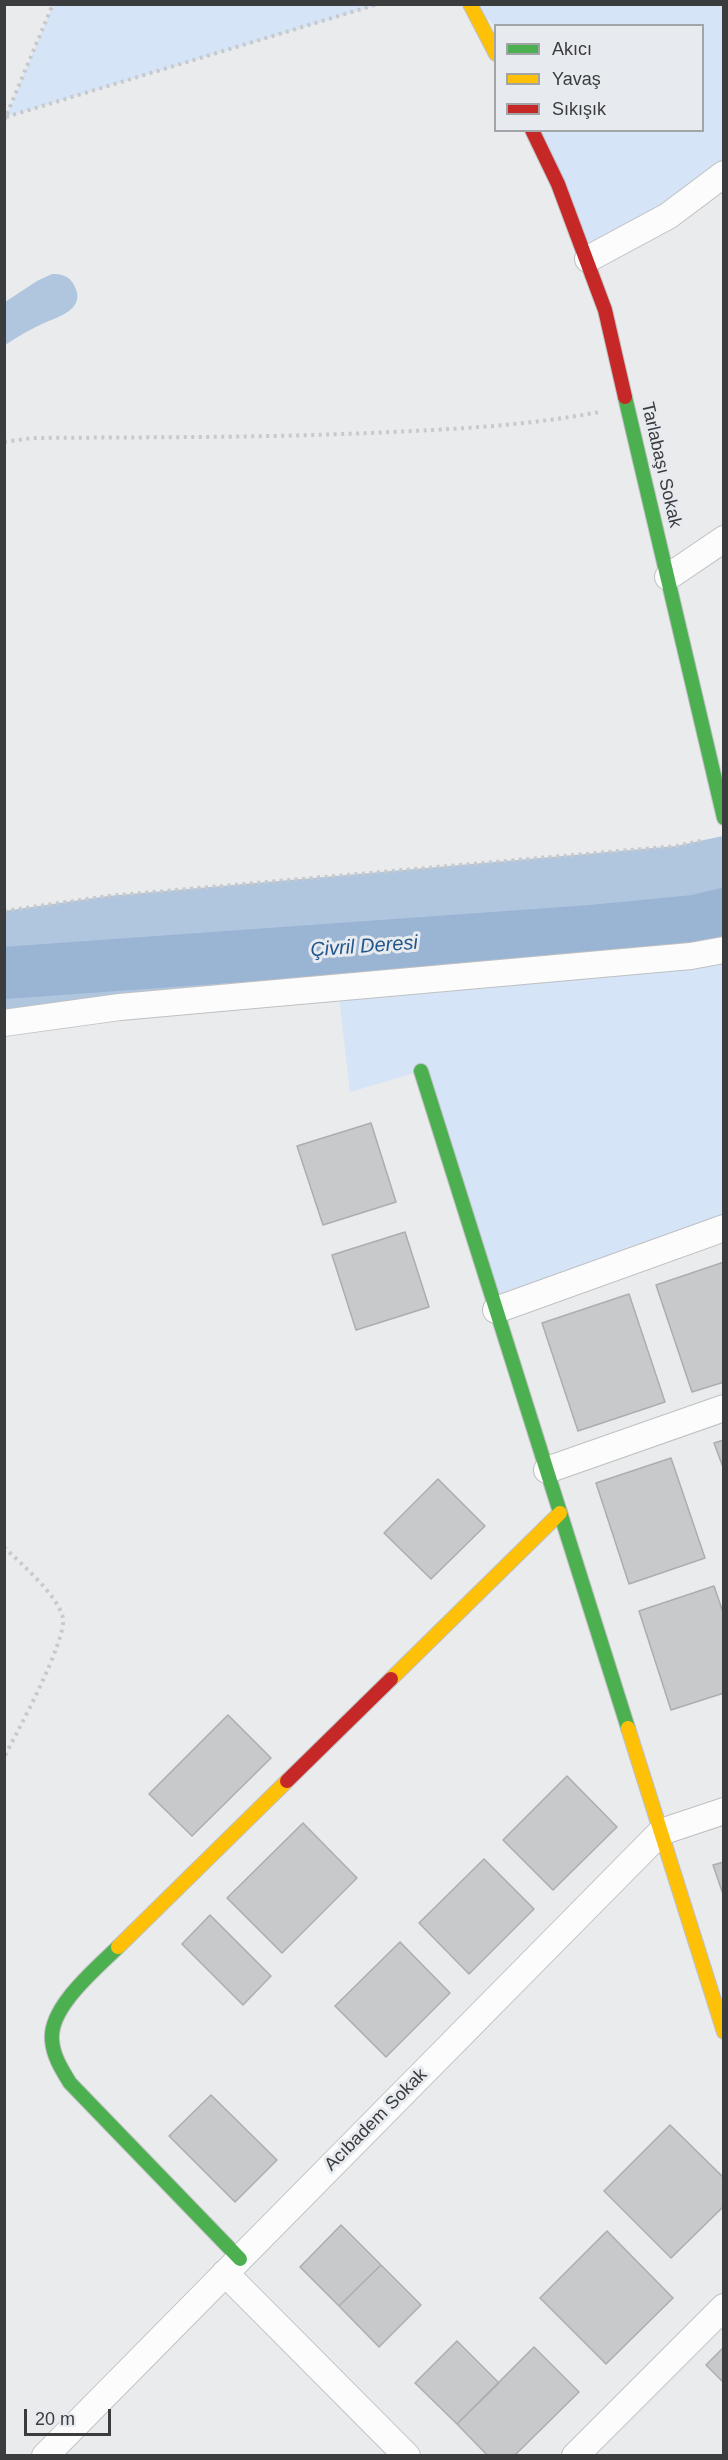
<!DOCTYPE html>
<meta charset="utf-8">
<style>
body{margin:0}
#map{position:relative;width:728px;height:2460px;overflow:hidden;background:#e9ebed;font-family:Arial,sans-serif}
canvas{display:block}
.frame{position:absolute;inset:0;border:6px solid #3b3c3e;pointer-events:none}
.legend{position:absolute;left:494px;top:24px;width:210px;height:108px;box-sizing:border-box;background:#e7ebef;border:2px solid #a2a5a8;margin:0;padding:8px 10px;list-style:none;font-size:18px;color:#3b3c3e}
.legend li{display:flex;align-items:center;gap:12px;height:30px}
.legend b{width:30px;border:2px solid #a2a5a8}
.scale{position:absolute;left:24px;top:2409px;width:87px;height:27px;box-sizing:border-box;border:3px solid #3b3c3e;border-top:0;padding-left:8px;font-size:18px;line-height:21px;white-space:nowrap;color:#3b3c3e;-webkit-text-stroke:4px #e7ebef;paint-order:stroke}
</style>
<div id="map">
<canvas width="728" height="2460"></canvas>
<div class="frame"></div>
<ul class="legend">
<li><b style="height:8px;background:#4caf50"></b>Akıcı</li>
<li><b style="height:8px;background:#ffc107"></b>Yavaş</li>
<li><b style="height:8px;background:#c62828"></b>Sıkışık</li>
</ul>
<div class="scale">20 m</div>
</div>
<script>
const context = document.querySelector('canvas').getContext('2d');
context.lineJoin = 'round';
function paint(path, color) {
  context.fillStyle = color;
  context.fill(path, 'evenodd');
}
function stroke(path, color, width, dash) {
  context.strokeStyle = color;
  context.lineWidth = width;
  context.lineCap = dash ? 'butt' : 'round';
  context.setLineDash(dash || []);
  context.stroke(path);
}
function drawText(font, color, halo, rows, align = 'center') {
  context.font = font + ' Arial,sans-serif';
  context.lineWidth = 6;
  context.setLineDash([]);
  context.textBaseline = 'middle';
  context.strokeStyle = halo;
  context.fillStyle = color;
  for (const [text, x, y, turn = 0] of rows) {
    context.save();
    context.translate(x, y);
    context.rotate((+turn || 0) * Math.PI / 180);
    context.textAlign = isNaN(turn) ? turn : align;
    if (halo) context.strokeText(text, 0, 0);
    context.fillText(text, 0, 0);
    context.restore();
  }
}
const green = new Path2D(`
 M53 5V4L378 5 6 117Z
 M470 5H723V174L588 259 532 131 702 130V26H496Z
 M723 950V1228L496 1310 421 1071 350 1092 338 988Z`);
const forest = new Path2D(`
 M52 274C63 274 70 276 75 287 86 310 57 317 42 324 29 330 17 337 5 345V302L37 281Z
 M723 836V950L5 1023 4 911 108 896 676 846Z`);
const river = new Path2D(`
 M4 973 592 931 695 921 724 914`);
const building = new Path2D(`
 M371 1123 396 1202 323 1225 297 1146Z
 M405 1232 429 1307 356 1330 332 1255Z
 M724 1262V1382L692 1392 656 1285Z
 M629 1294 665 1402 578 1431 542 1323Z
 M724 1440V1470L714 1443Z
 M671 1458 705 1558 629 1584 596 1483Z
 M438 1479 485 1526 431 1579 384 1533Z
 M714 1586 724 1615V1693L671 1710 639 1611Z
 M228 1715 271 1758 192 1836 149 1794Z
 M567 1776 617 1827 553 1890 503 1840Z
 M303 1823 357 1878 282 1953 227 1898Z
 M484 1859 534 1909 469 1974 419 1923Z
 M724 1862V1897L713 1865Z
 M210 1915 271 1976 243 2005 182 1944Z
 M400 1942 450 1993 386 2057 335 2006Z
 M211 2095 277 2160 235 2202 169 2136Z
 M670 2125 724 2178V2206L671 2258 604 2191Z
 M341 2225 381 2265 339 2306 300 2267Z
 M607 2231 673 2298 606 2364 540 2298Z
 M381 2265 421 2305 379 2347 339 2306Z
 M457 2341 499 2383 457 2424 415 2383Z
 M534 2347 579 2392 514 2456H488L457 2424Z
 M724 2347V2383L706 2365Z`);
const path = new Path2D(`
 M6 117 378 4
 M4 121 53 4
 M4 442 32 438C152 437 271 438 391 432 461 429 531 425 599 412
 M4 911 108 896 676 846 705 840
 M4 1547C22 1565 57 1594 63 1618 67 1640 17 1733 4 1757`);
const street = new Path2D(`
 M588 259 668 216 724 174
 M668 577 724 539
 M4 1023 120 1007 691 956 724 950
 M496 1310 724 1228
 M547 1470 724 1408
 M225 2273 407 2456
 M45 2456 661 1832 724 1811
 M575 2456 724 2307`);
const fast = new Path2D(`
 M625 397 724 818
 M421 1071 628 1728
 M118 1947C96 1969 49 2007 52 2040 53 2056 62 2070 70 2083L240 2259`);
const slow = new Path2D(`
 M470 4 496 54
 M391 1679 560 1513
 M628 1728 724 2032
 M118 1947 287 1781`);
const jam = new Path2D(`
 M532 130 558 184 605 310 625 397
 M287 1781 391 1679`);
const streetNames = [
 ["Tarlabaşı Sokak",661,465,77],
 ["Acıbadem Sokak",376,2120,-45]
];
const waterNames = [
 ["Çivril Deresi",364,947,-4]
];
paint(green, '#d5e4f7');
paint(forest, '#b0c6de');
stroke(river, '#9ab4d3', 52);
paint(building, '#c8c9cb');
stroke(building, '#acadaf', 1.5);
stroke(street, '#bfc0c2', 28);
stroke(fast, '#bfc0c2', 16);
stroke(slow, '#bfc0c2', 16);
stroke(jam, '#bfc0c2', 16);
stroke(path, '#c9c9ca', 4, [3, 4.5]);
stroke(street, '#fcfcfc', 26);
stroke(fast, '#4caf50', 14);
stroke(slow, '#ffc107', 14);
stroke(jam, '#c62828', 14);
drawText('18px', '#3b3c3e', '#e7ebef', streetNames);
drawText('italic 20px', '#22568c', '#e7ebef', waterNames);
</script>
